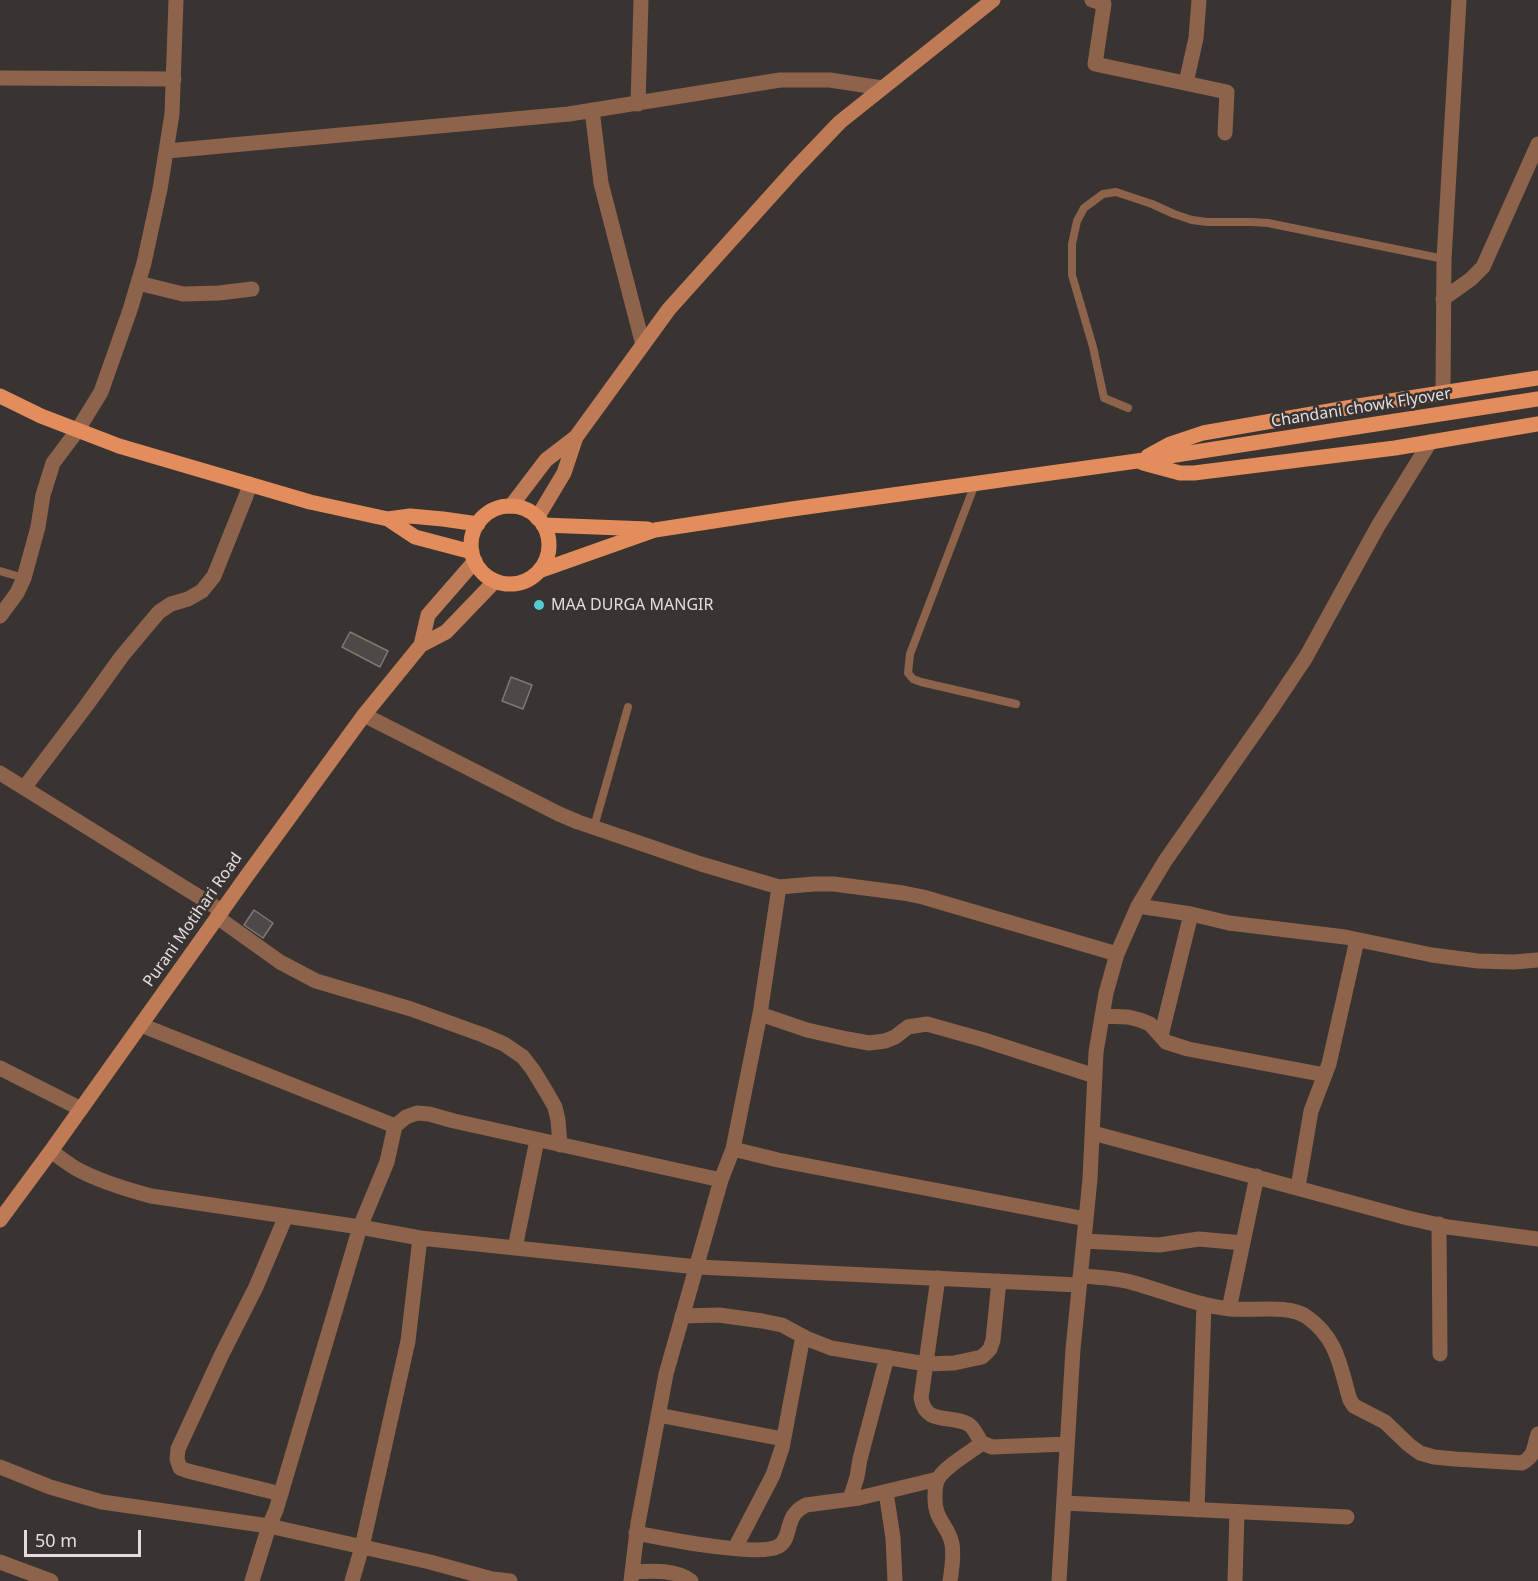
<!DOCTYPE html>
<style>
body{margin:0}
#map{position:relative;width:1538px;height:1581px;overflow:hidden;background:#393432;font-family:"Noto Sans",sans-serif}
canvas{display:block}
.scale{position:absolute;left:24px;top:1530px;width:117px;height:27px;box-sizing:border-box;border:3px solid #e1dedd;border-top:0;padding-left:8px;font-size:18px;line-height:21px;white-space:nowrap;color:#e1dedd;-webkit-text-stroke:4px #393432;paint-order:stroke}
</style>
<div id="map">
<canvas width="1538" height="1581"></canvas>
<div class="scale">50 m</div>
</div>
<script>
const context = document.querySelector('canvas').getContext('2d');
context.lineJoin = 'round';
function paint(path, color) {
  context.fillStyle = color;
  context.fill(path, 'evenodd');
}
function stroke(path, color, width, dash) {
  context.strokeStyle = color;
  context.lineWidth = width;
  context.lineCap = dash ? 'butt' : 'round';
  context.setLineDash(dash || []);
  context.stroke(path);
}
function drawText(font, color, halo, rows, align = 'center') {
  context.font = font + ' "Noto Sans",sans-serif';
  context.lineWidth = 5;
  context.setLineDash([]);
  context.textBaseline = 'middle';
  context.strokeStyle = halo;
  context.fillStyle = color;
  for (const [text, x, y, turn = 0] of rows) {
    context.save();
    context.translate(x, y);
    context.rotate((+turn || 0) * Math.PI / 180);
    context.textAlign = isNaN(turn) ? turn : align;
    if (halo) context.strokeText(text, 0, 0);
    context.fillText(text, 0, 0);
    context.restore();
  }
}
const building = new Path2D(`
 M350 632 388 651 380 667 342 647Z
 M511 677 532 685 523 709 502 701Z
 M254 910 273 923 263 938 244 925Z`);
const service = new Path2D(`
 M1128 408 1104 398 1093 347 1072 275V244L1077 221 1084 208 1103 194 1116 192 1152 204 1174 214 1192 220 1207 222H1252L1268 223 1444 259
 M975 484 910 654 908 673 913 679 921 682 1016 704
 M0 571 24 578
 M594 827 628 707`);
const minor = new Path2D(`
 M1092 0 1104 4 1095 64 1227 92 1225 133
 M0 78 174 79
 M1186 83 1196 38 1199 0
 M638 104 641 0
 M592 110 601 183 643 345
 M167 151 569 114 780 80H830L882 88
 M138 283 183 294 219 293 252 289
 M1443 299 1471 279 1483 267 1538 144
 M0 616 17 593 24 578 38 527 43 495 53 463 77 431 101 392 130 310 144 263 160 189 172 114 176 0
 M364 715 559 814 578 822 701 864 779 887 814 884H834L903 893 923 897 1117 954
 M0 773 222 911
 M24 788 86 706 122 656 148 625 159 612 171 604 188 599 202 591 214 576 246 496 250 484
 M1138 906 1191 914 1229 923 1345 937 1432 955 1478 961 1514 962 1538 960
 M217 917 280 962 316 981 411 1009 483 1035 504 1044 523 1057 533 1070 547 1093 555 1107 558 1120 560 1145
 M760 1014 807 1030 847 1039 869 1043 885 1041 895 1037 908 1027 927 1024 984 1040 1095 1076
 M1102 1016 1128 1017 1140 1020 1150 1024 1166 1042 1188 1049 1325 1075
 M141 1025 395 1126
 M1161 1036 1191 914
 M0 1068 81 1109
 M1093 1133 1408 1218 1448 1227 1538 1239
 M733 1149 778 1160 1086 1219
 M51 1151C59 1157 67 1163 75 1168 98 1181 125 1189 151 1196L360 1227 420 1238 697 1267 1079 1285
 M1298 1187 1311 1111 1329 1064 1357 940
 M1439 1224 1440 1354
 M1084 1241 1159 1245 1199 1239 1243 1243
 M515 1248 537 1140
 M1080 1276C1098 1277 1117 1278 1134 1283 1166 1292 1198 1306 1231 1309 1254 1311 1289 1304 1307 1317 1338 1339 1340 1367 1350 1400L1354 1406 1385 1422 1409 1445 1420 1453 1434 1457 1455 1459 1522 1463C1536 1455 1533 1448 1538 1434
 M938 1278 921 1398C926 1426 950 1414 968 1424 975 1428 977 1437 982 1443L992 1447 1067 1444
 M1229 1309 1257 1176
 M682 1316 719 1315 762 1321 782 1325 808 1339 831 1348 926 1364 954 1363 982 1357 990 1349 993 1340 999 1281
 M658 1415 783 1439
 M0 1467 50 1487 102 1502 269 1526 430 1562 492 1579 510 1581
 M886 1492 893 1538 895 1581
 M281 1494 188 1471 180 1468 177 1459 178 1449 222 1354 256 1287 286 1216
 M850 1499 857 1477 860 1459 887 1357
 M1064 1503 1347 1517
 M1197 1510 1204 1304
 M636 1533C662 1538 759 1558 779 1546 793 1537 783 1516 806 1505L859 1498 938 1479
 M735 1548 773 1475 782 1448 803 1336
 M0 1562 51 1581
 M632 1572C652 1571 675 1569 691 1581
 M252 1581 269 1526 276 1510 360 1227 387 1162 395 1126 406 1117 417 1113 429 1114 454 1121 721 1180
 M352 1581 362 1547 408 1341 420 1238
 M631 1581 638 1523 666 1374 721 1180 733 1149 760 1014 779 887
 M950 1581C952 1569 954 1556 952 1544 949 1526 934 1520 935 1497 935 1491 935 1484 938 1479 944 1467 971 1452 982 1443
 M1059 1581 1073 1349 1090 1179 1096 1052 1106 993 1117 954 1138 906 1165 861 1270 711 1306 657 1378 526 1430 442
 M1235 1581 1237 1512`);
const tertiary = new Path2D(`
 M1443 392 1444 259 1459 0`);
const secondary = new Path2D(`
 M511 506 546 460 576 437 669 309 795 169 840 122 993 0
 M537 518 564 473 576 437
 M421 645 446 632 495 581
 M0 1220 51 1151 246 877 364 715 421 645 428 615 475 561`);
const primary = new Path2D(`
 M0 396 41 416 119 446 310 502 388 519 410 516 443 519 478 524
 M1148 456 1170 444 1203 433 1358 406 1538 378
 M1143 463 1180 473H1194L1395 448 1538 424
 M471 545a39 39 0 1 1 78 0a39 39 0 1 1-78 0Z
 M388 519 415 537 472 552
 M543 525 648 529
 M539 571 655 530 792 509 1137 461 1538 399`);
const markers = [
 [539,605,6,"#51ccd2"]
];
const streetNames = [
 ["Chandani chowk Flyover",1361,408,-9],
 ["Purani Motihari Road",193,920,-55]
];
const poiNames = [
 ["MAA DURGA MANGIR",551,605]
];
paint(building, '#4e4946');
stroke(building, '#7e7976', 1.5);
stroke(service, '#8e634b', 8);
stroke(minor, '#8e634b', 15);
stroke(tertiary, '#8e634b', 15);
stroke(secondary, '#bf7b55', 15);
stroke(primary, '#e48d5c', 15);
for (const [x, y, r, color] of markers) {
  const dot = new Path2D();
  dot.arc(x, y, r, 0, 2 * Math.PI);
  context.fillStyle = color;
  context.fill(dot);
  stroke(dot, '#393432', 2);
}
drawText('16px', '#e1dedd', '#393432', streetNames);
drawText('16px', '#e1dedd', '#393432', poiNames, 'left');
</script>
